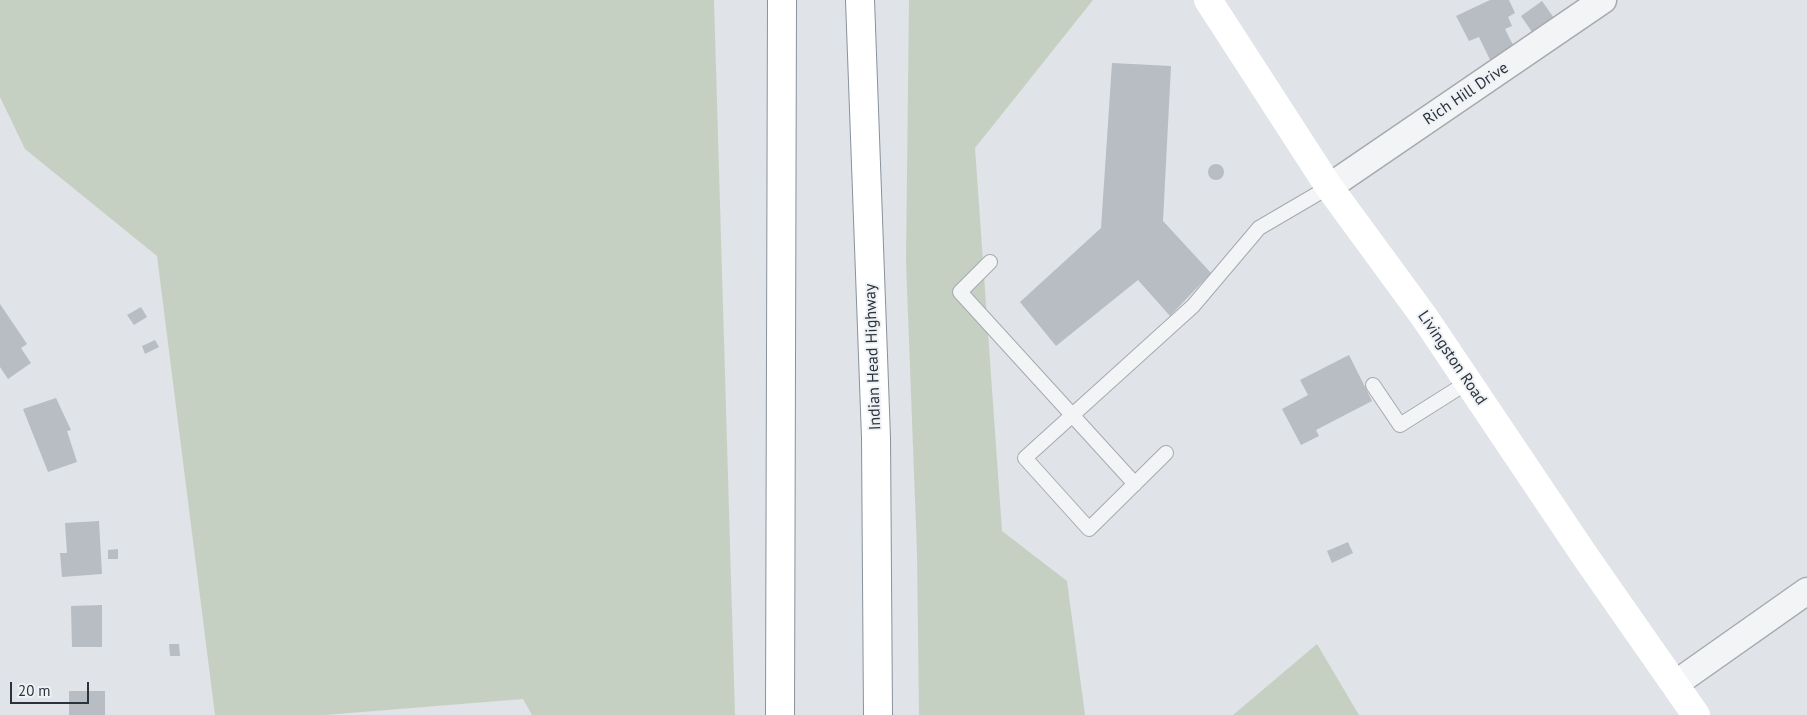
<!DOCTYPE html>
<style>
body{margin:0}
#map{position:relative;width:1807px;height:715px;overflow:hidden;background:#e0e3e7;font-family:"PT Sans",sans-serif}
canvas{display:block}
.scale{position:absolute;left:10px;top:682px;width:79px;height:22px;box-sizing:border-box;border:2px solid #2a323c;border-top:0;padding-left:6px;font-size:15px;line-height:18px;white-space:nowrap;color:#2a323c;-webkit-text-stroke:4px #eff2f5;paint-order:stroke}
</style>
<div id="map">
<canvas width="1807" height="715"></canvas>
<div class="scale">20 m</div>
</div>
<script>
const context = document.querySelector('canvas').getContext('2d');
context.lineJoin = 'round';
function paint(path, color) {
  context.fillStyle = color;
  context.fill(path, 'evenodd');
}
function stroke(path, color, width, dash) {
  context.strokeStyle = color;
  context.lineWidth = width;
  context.lineCap = dash ? 'butt' : 'round';
  context.setLineDash(dash || []);
  context.stroke(path);
}
function drawText(font, color, halo, rows, align = 'center') {
  context.font = font + ' "PT Sans",sans-serif';
  context.lineWidth = 4;
  context.setLineDash([]);
  context.textBaseline = 'middle';
  context.strokeStyle = halo;
  context.fillStyle = color;
  for (const [text, x, y, turn = 0] of rows) {
    context.save();
    context.translate(x, y);
    context.rotate((+turn || 0) * Math.PI / 180);
    context.textAlign = isNaN(turn) ? turn : align;
    if (halo) context.strokeText(text, 0, 0);
    context.fillText(text, 0, 0);
    context.restore();
  }
}
const green = new Path2D(`
 M0 0H714L735 715H532L523 699 325 715H215L157 256 25 149 0 97Z
 M909 0H1093L975 148 1002 531 1067 581 1085 715H919L917 553 906 261Z
 M1317 644 1359 715H1233Z`);
const building = new Path2D(`
 M1490 0H1509L1515 13 1508 17 1512 26 1505 29 1518 55 1493 66 1479 37 1469 41 1456 16Z
 M1542 1 1554 18 1532 32 1521 16Z
 M1112 63 1171 66 1163 221 1211 273 1170 316 1138 280 1056 346 1020 302 1101 228Z
 M1208 172a8 8 0 1 1 16 0a8 8 0 1 1-16 0Z
 M0 304 27 344 21 348 31 363 8 379 0 367Z
 M141 307 147 317 134 325 127 315Z
 M155 340 159 347 145 354 142 346Z
 M1349 355 1372 401 1316 430 1319 436 1301 445 1282 409 1308 395 1300 380Z
 M56 398 71 430 67 431 77 462 48 472 23 409Z
 M99 521 102 574 62 577 60 553H67L65 523Z
 M1348 542 1353 553 1332 563 1327 551Z
 M118 549V559H108V550Z
 M102 605V647H72L71 606Z
 M169 644H179L180 656H170Z
 M69 691H105V715H69Z`);
const service = new Path2D(`
 M990 262 960 292 1135 484
 M1373 385 1400 425 1468 382
 M1166 453 1089 529 1025 458 1193 306 1259 228 1329 187`);
const minor = new Path2D(`
 M1329 187 1603 0
 M1675 684 1807 591`);
const secondary = new Path2D(`
 M1208 0 1329 187 1425 318 1585 556 1696 715`);
const trunk = new Path2D(`
 M860 0 876 438 878 715
 M780 715 782 0`);
const streetNames = [
 ["Rich Hill Drive",1466,94,-34],
 ["Indian Head Highway",873,357,-92],
 ["Livingston Road",1452,358,56]
];
paint(green, '#c6d0c2');
paint(building, '#b8bdc3');
stroke(service, '#a6aab0', 16);
stroke(minor, '#a6aab0', 29);
stroke(trunk, '#89929c', 30);
stroke(service, '#f2f4f6', 14);
stroke(minor, '#f2f4f6', 26);
stroke(secondary, '#fff', 28);
stroke(trunk, '#fff', 28);
drawText('16px', '#2a323c', '#eff2f5', streetNames);
</script>
